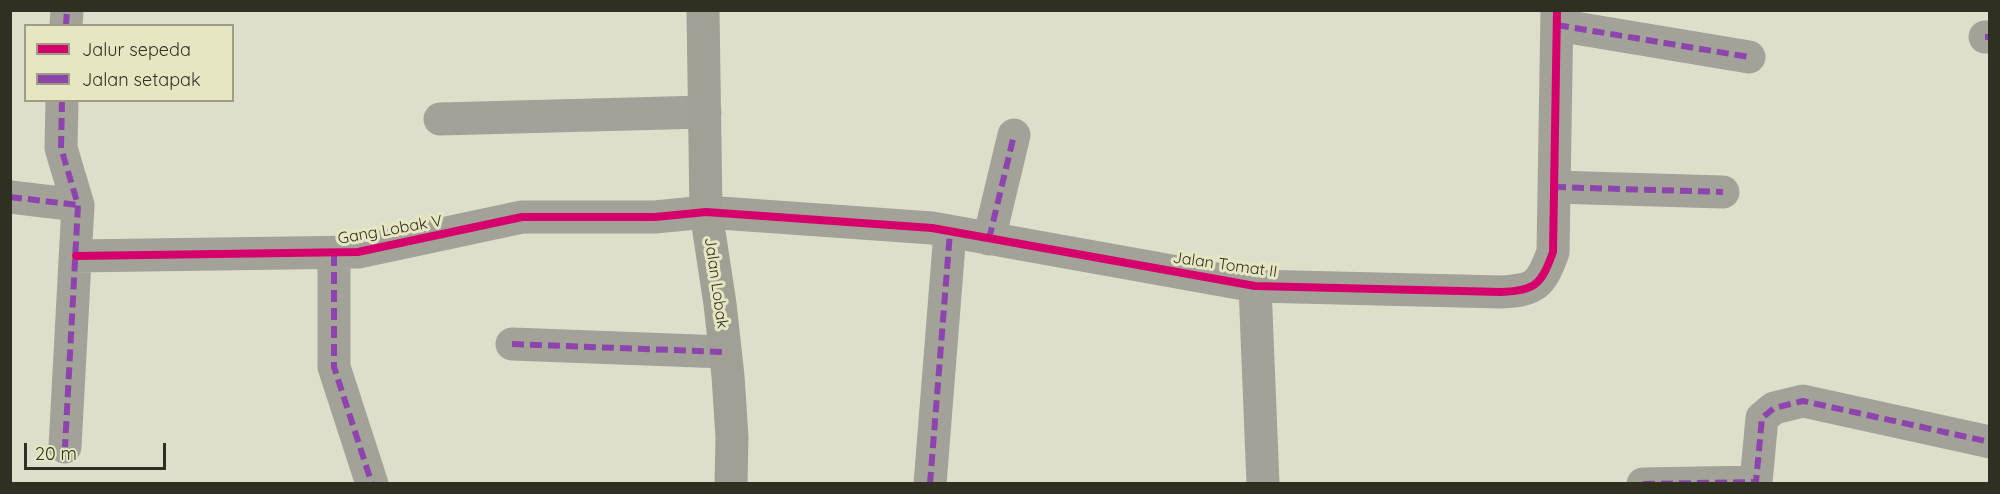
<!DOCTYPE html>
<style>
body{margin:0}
#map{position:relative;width:2000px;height:494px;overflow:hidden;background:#dedfca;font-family:Quicksand,sans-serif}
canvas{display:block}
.frame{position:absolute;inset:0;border:12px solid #2f3021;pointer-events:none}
.legend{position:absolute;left:24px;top:24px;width:210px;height:78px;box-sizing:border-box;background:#e6e7c2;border:2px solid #9d9e82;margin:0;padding:8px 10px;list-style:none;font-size:18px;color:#2f3021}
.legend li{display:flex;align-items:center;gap:12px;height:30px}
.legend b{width:30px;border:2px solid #9d9e82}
.scale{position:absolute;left:24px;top:443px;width:142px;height:27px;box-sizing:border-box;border:3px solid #2f3021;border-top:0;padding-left:8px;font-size:18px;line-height:21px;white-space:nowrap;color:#2f3021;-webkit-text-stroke:4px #e6e7c2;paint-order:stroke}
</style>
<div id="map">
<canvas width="2000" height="494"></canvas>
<div class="frame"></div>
<ul class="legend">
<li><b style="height:8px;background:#d6006c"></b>Jalur sepeda</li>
<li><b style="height:8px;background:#8e44ad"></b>Jalan setapak</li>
</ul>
<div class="scale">20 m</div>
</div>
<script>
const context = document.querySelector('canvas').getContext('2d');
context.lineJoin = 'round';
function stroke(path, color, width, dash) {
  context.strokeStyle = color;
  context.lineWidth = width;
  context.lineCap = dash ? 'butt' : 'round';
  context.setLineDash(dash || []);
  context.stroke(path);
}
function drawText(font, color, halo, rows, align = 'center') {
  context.font = font + ' Quicksand,sans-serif';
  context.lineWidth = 6;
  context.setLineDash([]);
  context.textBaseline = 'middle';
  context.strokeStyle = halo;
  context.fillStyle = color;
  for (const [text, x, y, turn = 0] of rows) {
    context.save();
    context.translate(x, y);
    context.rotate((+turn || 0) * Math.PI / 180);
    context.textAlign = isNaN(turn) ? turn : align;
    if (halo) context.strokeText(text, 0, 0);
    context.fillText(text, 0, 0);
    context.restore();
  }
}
const street = new Path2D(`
 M1557 25 1749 57
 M66 26 67 10
 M1985 37H1990
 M62 100 61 148 78 205 65 447
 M440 119 705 112
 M1554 187 1723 192
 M10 197 78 205
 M989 239 1014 135
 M334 254V367L372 484
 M76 256 358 252 522 217H655L706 212 932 228 1255 286 1501 292C1536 290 1541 285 1553 252L1557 10
 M1255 286 1263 484
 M512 344 725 352
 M930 484 950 232
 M1643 484 1756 482 1762 418 1774 408 1803 401 1990 442`);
const secondary = new Path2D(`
 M703 10 706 212 720 304 728 376 732 437 731 484`);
const quiet = new Path2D(`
 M1557 25 1749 57
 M66 26 67 10
 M1985 37H1990
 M62 100 61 148 78 205 65 447
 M1554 187 1723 192
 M10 197 78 205
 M989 239 1014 135
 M334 254V367L372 484
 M512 344 725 352
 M930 484 950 232
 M1643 484 1756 482 1762 418 1774 408 1803 401 1990 442`);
const cycleway = new Path2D(`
 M76 256 358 252 522 217H655L706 212 932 228 1255 286 1501 292C1536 290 1541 285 1553 252L1557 10`);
const streetNames = [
 ["Gang Lobak V",390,230,-10],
 ["Jalan Tomat II",1225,265,8],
 ["Jalan Lobak",716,283,82]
];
stroke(street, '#a2a298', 33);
stroke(secondary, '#a0a094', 33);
stroke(quiet, '#8e44ad', 6, [12, 6]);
stroke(cycleway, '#d6006c', 8);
drawText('16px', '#2f3021', '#e6e7c2', streetNames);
</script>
